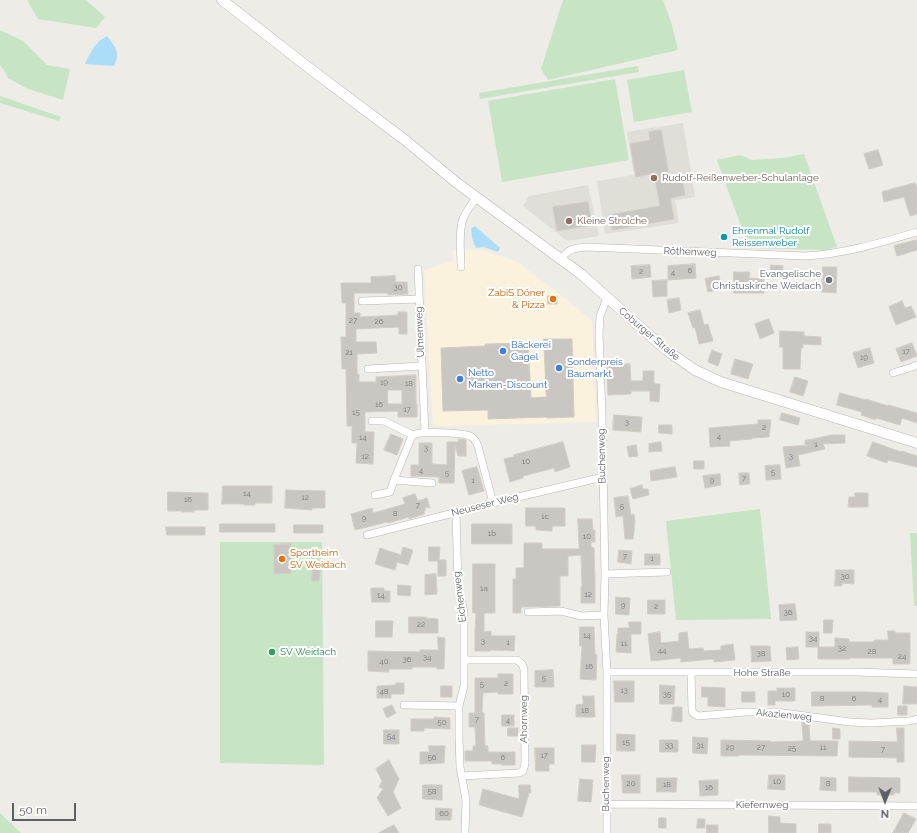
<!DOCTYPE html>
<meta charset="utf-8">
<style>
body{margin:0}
#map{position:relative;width:917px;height:833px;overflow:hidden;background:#eeece6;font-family:Raleway,sans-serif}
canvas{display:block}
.north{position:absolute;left:865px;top:781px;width:40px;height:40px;-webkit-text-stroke:3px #fff;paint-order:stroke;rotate:181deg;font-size:11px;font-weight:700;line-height:16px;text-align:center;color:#5d6165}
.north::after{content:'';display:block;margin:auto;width:14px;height:18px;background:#5d6165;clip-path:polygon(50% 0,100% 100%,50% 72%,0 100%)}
.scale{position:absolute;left:12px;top:803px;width:64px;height:18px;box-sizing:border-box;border:2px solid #5d6165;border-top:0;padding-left:5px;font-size:12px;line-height:14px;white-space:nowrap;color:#5d6165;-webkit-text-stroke:3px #fff;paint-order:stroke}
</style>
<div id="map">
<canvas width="917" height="833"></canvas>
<div class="north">N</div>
<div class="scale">50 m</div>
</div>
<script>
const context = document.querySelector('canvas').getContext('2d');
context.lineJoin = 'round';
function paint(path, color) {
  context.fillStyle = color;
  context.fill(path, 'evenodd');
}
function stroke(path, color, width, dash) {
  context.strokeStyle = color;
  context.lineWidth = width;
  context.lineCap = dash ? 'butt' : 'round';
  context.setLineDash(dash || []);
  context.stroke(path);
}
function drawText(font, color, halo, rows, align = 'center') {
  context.font = font + ' Raleway,sans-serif';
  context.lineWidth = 4;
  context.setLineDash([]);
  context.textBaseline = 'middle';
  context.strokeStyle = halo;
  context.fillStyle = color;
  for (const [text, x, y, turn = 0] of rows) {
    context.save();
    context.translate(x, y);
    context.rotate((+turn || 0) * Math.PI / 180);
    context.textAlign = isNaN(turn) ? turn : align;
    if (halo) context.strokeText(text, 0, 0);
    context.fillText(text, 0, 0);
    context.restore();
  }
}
const commercial = new Path2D(`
 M453 250H481L516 261 562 296 592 321 596 422 433 426 424 270 453 261Z`);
const education = new Path2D(`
 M683 123 695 197 675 200 679 223 605 234 597 181 634 175 627 132Z
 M588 185 599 236 567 241 523 206 529 196Z`);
const green = new Path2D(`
 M27 0H86L105 17 96 28 38 19Z
 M563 0H663L671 22 678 50 548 80 541 69Z
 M0 30 23 41 47 65 70 69 63 100 28 89 8 78 4 70 0 65Z
 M638 66 639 72 480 99 479 93Z
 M684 70 692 112 634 122 627 80Z
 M615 79 629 160 502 182 488 101Z
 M0 96 61 117 59 121 0 103Z
 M804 154 837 247 825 250 749 248 717 160 740 155 752 160 782 158Z
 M760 509 771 619 676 620 666 521Z
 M910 533H917V606H914Z
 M220 542H322L324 765 220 763Z
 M0 813 21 833H0Z`);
const water = new Path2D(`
 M107 36C115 47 121 52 114 66L85 64C90 53 95 42 107 36Z
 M475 226 500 248 498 252 484 247 476 248 472 238 471 229Z`);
const building = new Path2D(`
 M661 130 670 181 682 179 685 195 670 198 674 219 612 230 609 215 660 206 654 173 636 177 630 144 650 140 649 132Z
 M878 150 883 165 869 169 864 154Z
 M915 183 917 188V214L910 216 904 197 884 202 882 192Z
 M588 202 592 225 557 231 553 207Z
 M917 240V250L897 256 894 246Z
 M695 264 696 278 668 280V266Z
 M650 265 651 277 632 279 631 266Z
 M771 265 783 266 782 276 770 275Z
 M823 267H837L836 293 822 292Z
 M734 272H750L749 278 764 279V293H734Z
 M395 276 396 282H407L408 294 388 295V293H354V313H360V317L398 315V312H407V334H399V327L356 329V342H376L377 353 357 354V374H359V382H376V377L416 375V404H417V417H398V411L365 412V432H374L373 464 356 463 357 443H352V426H347L346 369H342L341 337H346V303H342L341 283H371V277ZM388 390H402V404H388Z
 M719 276 722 289 708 292 705 279Z
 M667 280V296L653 297 652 281Z
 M548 296H557V304H548Z
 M679 298 681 310 669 313 667 300Z
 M902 301 905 308 911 306 916 317 896 325 889 307Z
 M700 310 704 325 708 324 713 341 699 344 695 327 693 328 688 313Z
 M769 319 774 333 760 339 755 324Z
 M780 331 804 332V336L821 337V345L803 344V348H801L800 369H783V347H780Z
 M544 339H572L574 417 547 418V417L488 419V410L443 411 441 348 485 346V344L528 343 531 398 546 397Z
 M912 343 917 356 901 362 896 349Z
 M870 348 874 363 858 368 853 353Z
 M712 350 722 354 718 366 708 362Z
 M735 359 753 364 748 379 731 374Z
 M630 364 631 381H643V371H654V384H660L659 402 650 401V391H631V394L608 395 607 365Z
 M795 377 808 381 803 396 790 392Z
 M840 393 866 400V399L888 406V405L917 413V423L902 418 900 425 876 418V420L861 415 862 412 837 405Z
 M782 413 800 418 798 425 780 420Z
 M614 415 642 417 641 432 613 430Z
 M758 420H771L769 437 752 438V439L729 441 730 446 710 447 709 428 758 424Z
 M659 425H672V434L659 433Z
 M391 434 403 439 397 455 384 450Z
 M832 435H845V443L823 444 825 449 798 455 800 466 786 468 783 447 808 445H805V441Z
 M459 439 466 440V456H458L455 445 454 483H439V477L411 476V465H419V443H432V464L447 465V442H458Z
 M563 442 570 467 555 472 554 468 523 476V478L510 482 504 459 514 457V455Z
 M661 442 662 451 649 452V444Z
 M873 442 901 452V451L917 456V467L888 460 887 463 867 456Z
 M636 445 638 456 629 457 627 447Z
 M694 461H704V469H694Z
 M780 465 781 479 766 480 765 466Z
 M477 467 484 491 469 495 462 471Z
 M675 467 677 477 651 481 650 471Z
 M739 473H749L750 484 740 485Z
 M720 474 721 485 705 488 703 476Z
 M642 485 643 489H648L649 495 633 499 630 489Z
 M223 486H272V503H255V505H244V504H222Z
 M286 490 325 491V508H312V510L285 508Z
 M168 492 208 493V510H194V512H182V511H168Z
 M855 493H868V507H848L849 497H855Z
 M415 494 418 501 427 498 430 508 426 507 424 514 409 519V517L388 523 387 522 355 530 351 514 372 508 373 513 405 504 403 498Z
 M628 496 631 515 634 514 635 522 633 539H625L623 516 616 517 614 498Z
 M526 508H565V526H552V531L536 530V526H526Z
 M578 519H592L593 530H595V542H591V547L594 548 595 580V603H581V587H582L581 555 568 556V576H560V606L521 607V613H513V579H516V568H524V543H542V549H579Z
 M220 524H275V532H220Z
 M472 524H512V544H472Z
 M294 525H323V533H294Z
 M166 527H205V535H167Z
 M291 544V573L274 574V545Z
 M403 547 413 550 408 565 397 562 395 570 375 564 380 548 401 555Z
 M429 547H440L439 560H446V576H438V561H429Z
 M619 550 632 551 631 564 618 562Z
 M645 554H660V565H645Z
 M473 564H495V613H484V632L491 631V636H515L514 651 491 650V651H475V632L476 613H473Z
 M313 566H320L319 581H312Z
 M836 570H854V584L842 583V586H835Z
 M436 574 437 594 425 595V575Z
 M398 585 411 586 410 596 398 595Z
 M371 588H384V591H390V602H372Z
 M616 597 630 598 629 615 616 614Z
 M648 600H665V614H648Z
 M795 604 797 620 780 621 779 605Z
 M409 617H426V618L438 619V633H409Z
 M824 620H833L832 633H824Z
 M376 621H393L392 637H376Z
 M629 622H641V634H631V653L616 652 617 634 618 635V628H629Z
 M580 627H594L595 654 597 655 596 680 580 679 582 646H580Z
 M888 631H895V633H910V664H893V658H849V659H818V647H806V632H819V647H835V638L849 639V642H874V640H888Z
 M660 632 661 643 679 641V633L687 632 689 649 703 648 704 651 721 650V646L733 644 735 660 714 662V659L681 662V658L651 661 648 634Z
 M438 637 445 638 444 669H437V667H412V669H389V672L368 671V651L420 652V650H438Z
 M751 646H770L771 661 752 662Z
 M798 647 799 659 787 660 786 648Z
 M553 670 554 687H535V671Z
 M498 674H513V694H498V692L483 693 482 713H484L485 746H488V752H515V765H501V764H492V761H465V751H473V746H476L475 727H469V713H475V678H498Z
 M614 681H634V702H615Z
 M396 683H404V694H391V698H377V686L396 685Z
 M660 685 675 686 674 704H660Z
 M441 686H452V697H441Z
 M904 686 917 687V704H903Z
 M702 687 725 688V707L708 706V697H702Z
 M777 688H795V701H775V705H768V691H777Z
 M742 692H755V702H742Z
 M812 692H864L888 693V707H872V705L812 706Z
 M583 696H594L595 717H576V705L583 704Z
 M392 705 396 713 387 718 383 709Z
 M898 706H907V715H898Z
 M673 707H682V722L672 721Z
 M502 715H514V726H502Z
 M434 717 450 718V729L424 728V731H411V719H434Z
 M802 721 809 722 810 741H838L837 756 739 755V756H721V740L771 741V742L803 741Z
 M508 728H518V736H508Z
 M833 728 840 729V739H833Z
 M897 728H904V762H897V758L849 757V741L897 742Z
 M384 730H399V744H384Z
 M617 734 635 735V751H617Z
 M693 737 708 738 707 754 693 753Z
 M660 740H678V752H660Z
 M582 745H596L595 762H582Z
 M429 746H445L444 763 420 764V752H429Z
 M535 748H554V764H549V771H536Z
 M389 760 399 779 393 792 401 808 388 816 377 798 383 789 379 787 382 781 376 769Z
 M622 775H640V793H623Z
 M769 775H785V790L768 789Z
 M821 777 836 778V791L820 790Z
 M849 777 900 778V793H894V795H877V792H849Z
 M657 778H677L676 792H657Z
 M580 779 593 780 591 802 578 801Z
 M718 780V795L700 796 699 781Z
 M423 785H442V800L423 799Z
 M519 785H530L531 793H529L522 817 479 805 483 789 519 799Z
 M436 808 452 809 451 820H436Z
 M904 813 916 819 908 833H893Z
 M769 816 780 817V823L796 824V833H769Z
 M659 818H666V828H659Z
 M698 819H705V828H697Z
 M819 824H831V833H819Z
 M394 825 399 833H379Z
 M707 825H718V833H707Z`);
const street = new Path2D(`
 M560 259C571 248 571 249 586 247L805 256C844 254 880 243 917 232
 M461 267C461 252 458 234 463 219 466 211 472 204 477 197
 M418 269 425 433
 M362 301 419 299
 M368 369 422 366
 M893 373 912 367 917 365
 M372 421H384L413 435
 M394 480 432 483
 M375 495 390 492 394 480 411 438C413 436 412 435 416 434 422 431 464 433 470 436 475 438 476 442 478 446L493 503
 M456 513 458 586 464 612V686L459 706V736L460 767 466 800 465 833
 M367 535 493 503 603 477
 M605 574 667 572
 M528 612 561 611 581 616 604 615
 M607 672H856L917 674
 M691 672 692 710 693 713 698 716 746 712H776L850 722 871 723 910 721 917 719
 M404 705 459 706
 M462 776 519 773 523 771 525 764 524 669 522 664 517 660H464
 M606 804 917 806
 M607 833V672L604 615 605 574 602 414 599 333 600 316 607 298`);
const secondary = new Path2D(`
 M222 0 313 71 405 140 457 183 581 274 666 350 695 370 710 377 721 382 917 443`);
const markers = [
 [654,178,4,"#8d6e63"],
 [569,221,4,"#8d6e63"],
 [724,237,4,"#0f9aa8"],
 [829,280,4,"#6b7280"],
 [553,299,4,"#e8710a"],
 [503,351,4,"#3f7fe0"],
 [559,368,4,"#3f7fe0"],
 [460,379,4,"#3f7fe0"],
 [282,559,4,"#e8710a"],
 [272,652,4,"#2e9e5b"]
];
const numberNames = [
 ["6",690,271],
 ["2",641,272],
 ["4",673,273],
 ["30",398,288],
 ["27",353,321],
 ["26",379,322],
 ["17",906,352],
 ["21",349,353],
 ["19",864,358],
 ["19",384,383],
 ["18",409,384],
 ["16",379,405],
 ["17",407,410],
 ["15",356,413],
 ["3",627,423],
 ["2",764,428],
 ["4",719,437],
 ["14",363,438],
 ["1",816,445],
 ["3",426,449],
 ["12",365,457],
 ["3",791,457],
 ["10",526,462],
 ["4",421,471],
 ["5",773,473],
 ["5",447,474],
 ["7",744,479],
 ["1",473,481],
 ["9",712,481],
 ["14",247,494],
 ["12",305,498],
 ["16",188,500],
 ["7",418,506],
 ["5",622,507],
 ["8",395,514],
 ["1c",545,517],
 ["9",364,519],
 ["1b",492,534],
 ["10",587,537],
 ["7",625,557],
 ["1",652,559],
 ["30",845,577],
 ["1a",484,589],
 ["12",588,595],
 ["14",381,596],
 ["9",623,606],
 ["2",656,607],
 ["36",788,613],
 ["22",421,625],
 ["14",587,636],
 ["34",813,639],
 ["3",483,642],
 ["1",508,643],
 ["11",624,644],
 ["32",842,649],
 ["44",662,651],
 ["28",872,652],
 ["38",761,654],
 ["24",902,657],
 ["34",427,658],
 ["36",407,660],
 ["40",384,662],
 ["16",589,667],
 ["5",544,679],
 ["2",506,684],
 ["5",482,685],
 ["13",624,691],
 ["48",384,692],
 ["35",667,695],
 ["10",786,695],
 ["8",822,699],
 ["6",854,699],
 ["4",880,700],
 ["18",585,711],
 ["7",477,720],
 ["4",508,721],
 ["50",442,723],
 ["54",391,737],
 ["15",626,743],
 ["33",669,746],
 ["31",700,746],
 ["29",730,748],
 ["27",761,748],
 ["11",823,748],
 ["25",792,749],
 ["7",883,750],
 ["17",544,756],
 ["56",432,758],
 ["6",503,758],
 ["10",777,782],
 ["20",631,784],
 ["8",828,784],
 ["18",667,785],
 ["16",709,788],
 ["58",432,792],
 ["60",444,814]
];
const educationNames = [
 ["Rudolf-Reißenweber-Schulanlage",662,178],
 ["Kleine Strolche",577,221]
];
const cultureNames = [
 ["Ehrenmal Rudolf",732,231],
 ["Reissenweber",732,243]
];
const streetNames = [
 ["Röthenweg",690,252,2],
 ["Ulmenweg",420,332,-92],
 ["Coburger Straße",649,334,40],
 ["Buchenweg",602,456,-91],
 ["Neuseser Weg",485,505,-14],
 ["Eichenweg",460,597,-97],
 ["Hohe Straße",762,673],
 ["Akazienweg",784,715,5],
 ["Ahornweg",524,719,-90],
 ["Buchenweg",606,784,-90],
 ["Kiefernweg",762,805]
];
const worshipNames = [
 ["Evangelische",821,274],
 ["Christuskirche Weidach",821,286]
];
const foodNames = [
 ["ZabiS Döner",545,293],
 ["& Pizza",545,305],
 ["Sportheim",290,553,"left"],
 ["SV Weidach",290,565,"left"]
];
const shopNames = [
 ["Bäckerei",511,345],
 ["Gagel",511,357],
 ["Sonderpreis",567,362],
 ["Baumarkt",567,374],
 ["Netto",468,373],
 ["Marken-Discount",468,385]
];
const leisureNames = [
 ["SV Weidach",280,652]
];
paint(commercial, '#fbf2de');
paint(education, '#e1ddd7');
paint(green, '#c7e4c4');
paint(water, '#acddf8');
paint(building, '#cac7c2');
stroke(building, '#d2cdc4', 1);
stroke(street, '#b3b6b9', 8);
stroke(secondary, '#b2b5b9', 11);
stroke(street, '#fff', 7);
stroke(secondary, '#fff', 10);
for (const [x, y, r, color] of markers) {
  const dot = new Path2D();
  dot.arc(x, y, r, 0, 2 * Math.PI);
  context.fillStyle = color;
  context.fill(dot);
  stroke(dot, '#fff', 1.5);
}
drawText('8px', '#787a7c', null, numberNames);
drawText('10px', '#785e54', '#fff', educationNames, 'left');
drawText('10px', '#0d838f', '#fff', cultureNames, 'left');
drawText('10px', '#5d6165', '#fff', streetNames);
drawText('10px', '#5b616d', '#fff', worshipNames, 'right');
drawText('10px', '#c56008', '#fff', foodNames, 'right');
drawText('10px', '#366cbe', '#fff', shopNames, 'left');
drawText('10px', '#27864d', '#fff', leisureNames, 'left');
</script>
